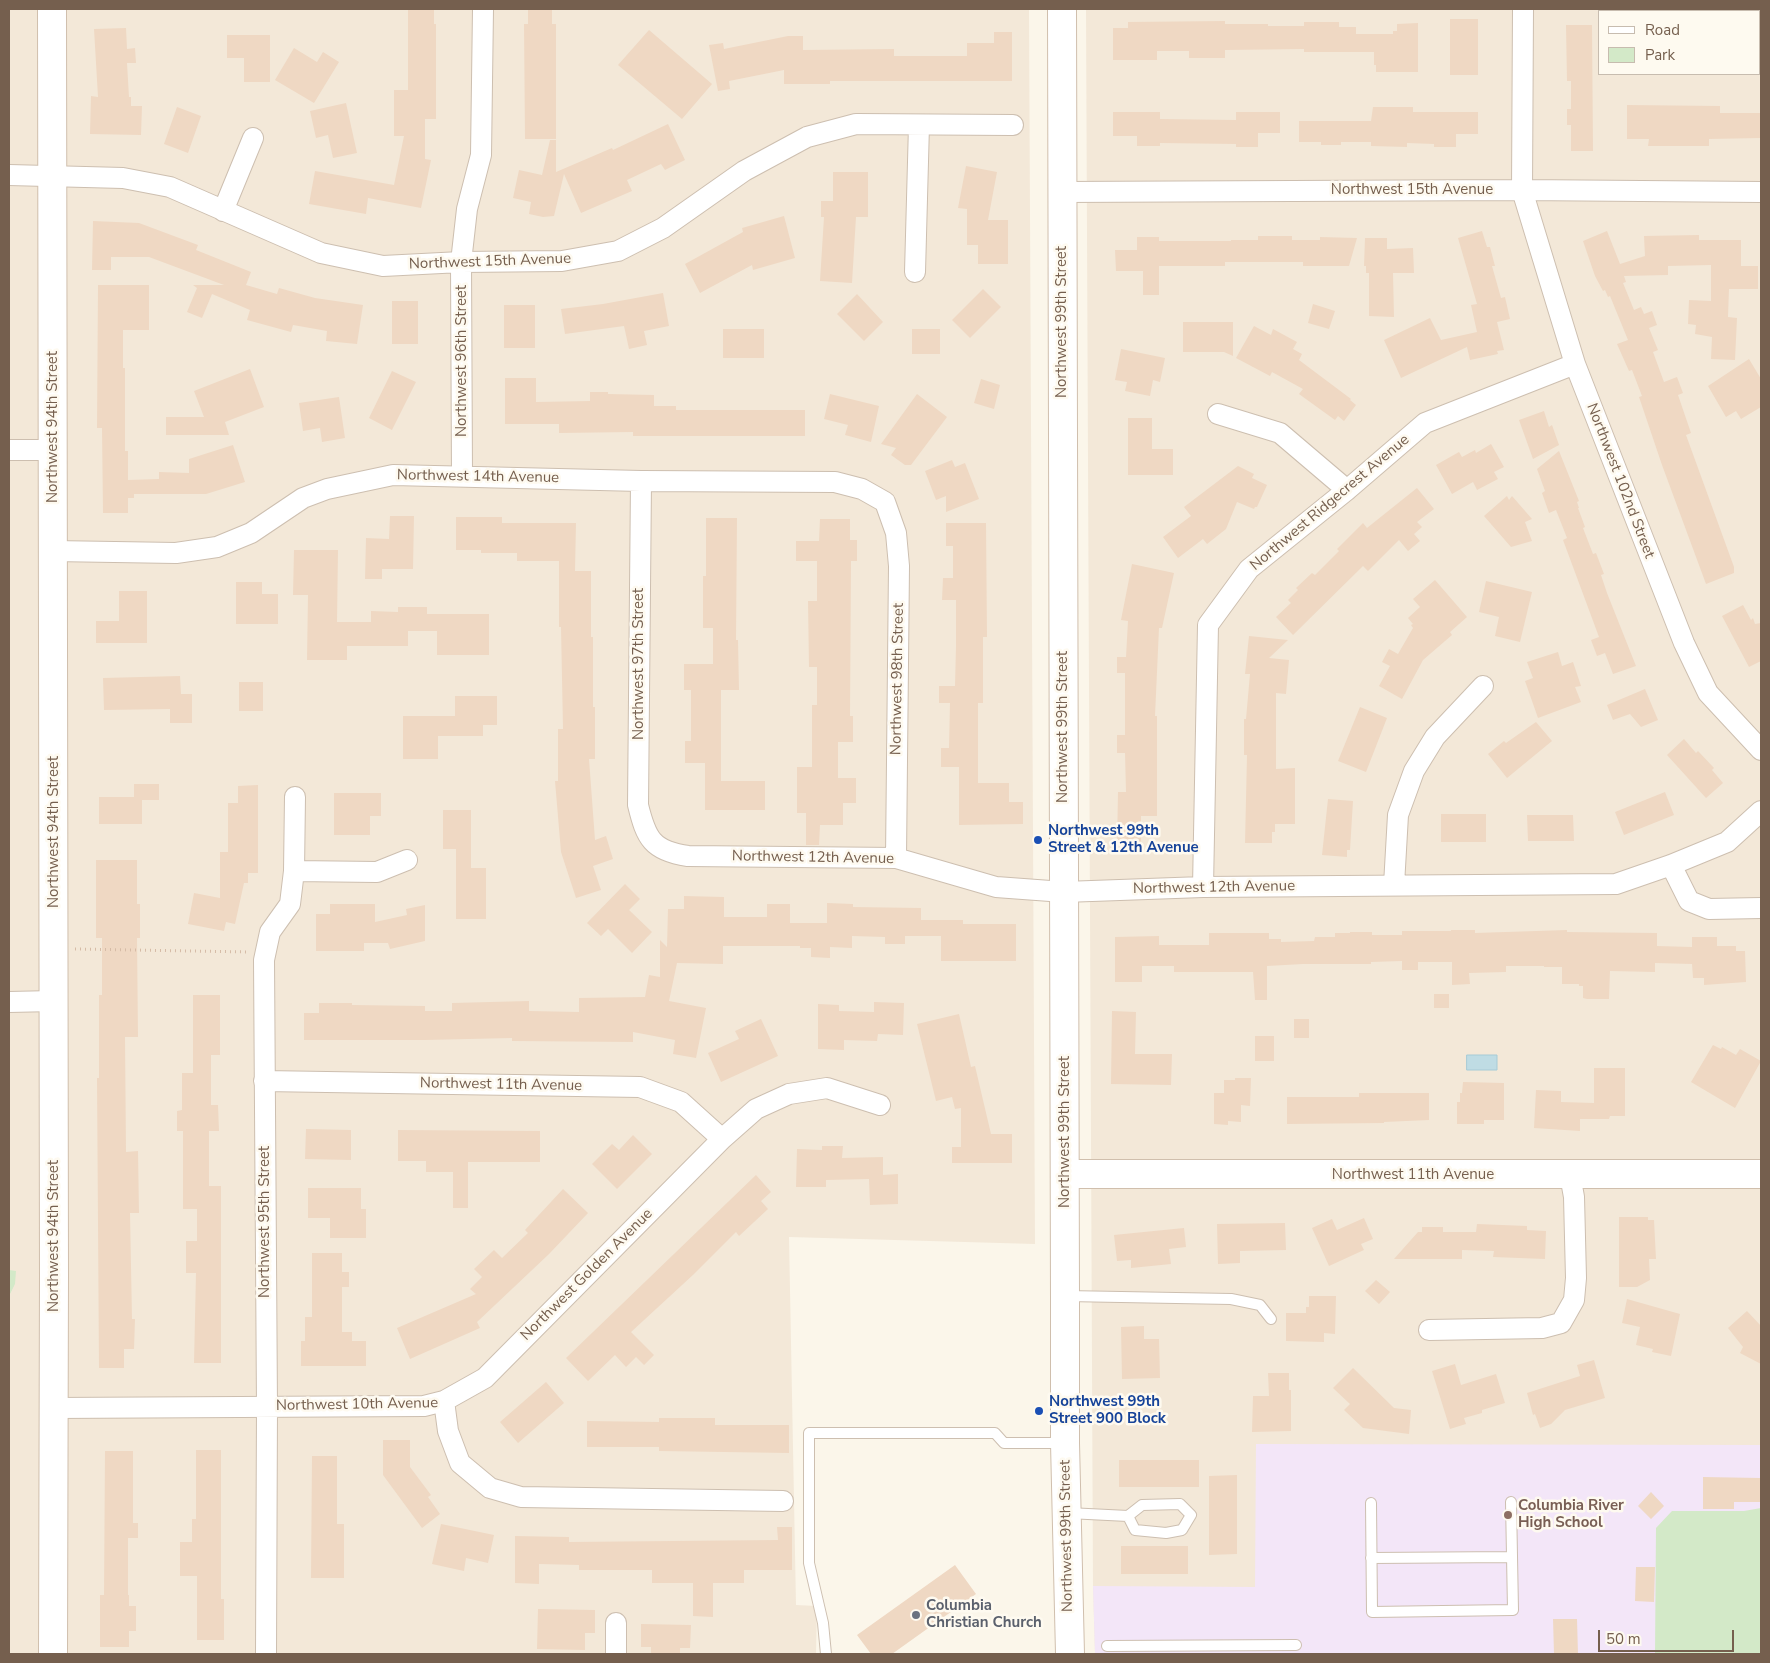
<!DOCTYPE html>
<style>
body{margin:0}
#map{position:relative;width:1770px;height:1663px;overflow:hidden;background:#fbf6ea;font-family:"Nunito Sans",sans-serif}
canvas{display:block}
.frame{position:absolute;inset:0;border:10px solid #755f4e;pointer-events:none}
.legend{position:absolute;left:1598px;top:10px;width:162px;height:65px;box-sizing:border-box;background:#fefaf0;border:1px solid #c7bcaf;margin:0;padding:6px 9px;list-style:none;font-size:15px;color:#755f4e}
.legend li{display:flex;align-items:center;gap:10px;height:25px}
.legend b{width:25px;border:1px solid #c7bcaf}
.scale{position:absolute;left:1598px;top:1630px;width:136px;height:22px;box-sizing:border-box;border:2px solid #755f4e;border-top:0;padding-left:6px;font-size:15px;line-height:18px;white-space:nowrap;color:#755f4e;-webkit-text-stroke:4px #fefaf0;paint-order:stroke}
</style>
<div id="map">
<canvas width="1770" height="1663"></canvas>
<div class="frame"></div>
<ul class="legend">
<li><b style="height:6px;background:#fff"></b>Road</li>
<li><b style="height:14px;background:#d3e9c8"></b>Park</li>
</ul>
<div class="scale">50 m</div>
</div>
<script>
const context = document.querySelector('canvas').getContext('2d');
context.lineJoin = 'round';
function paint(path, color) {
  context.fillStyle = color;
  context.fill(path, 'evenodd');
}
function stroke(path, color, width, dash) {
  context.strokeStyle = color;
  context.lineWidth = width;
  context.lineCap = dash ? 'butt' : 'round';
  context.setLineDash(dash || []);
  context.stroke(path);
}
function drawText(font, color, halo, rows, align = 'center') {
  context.font = font + ' "Nunito Sans",sans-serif';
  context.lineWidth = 5;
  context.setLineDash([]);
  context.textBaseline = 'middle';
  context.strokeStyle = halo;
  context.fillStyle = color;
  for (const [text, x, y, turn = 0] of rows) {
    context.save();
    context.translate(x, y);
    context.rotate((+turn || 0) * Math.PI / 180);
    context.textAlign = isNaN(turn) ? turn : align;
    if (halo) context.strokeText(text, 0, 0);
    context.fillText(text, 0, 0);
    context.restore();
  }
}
const residential = new Path2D(`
 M9 9H1029L1035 1244 789 1237 796 1605 817 1606 816 1654H9Z
 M1086 9H1761V1654H1095L1093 1586ZM1599 11H1759V74H1599Z`);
const education = new Path2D(`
 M1256 1444 1761 1445V1654H1095L1093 1586 1255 1587Z`);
const green = new Path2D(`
 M9 1270 16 1271 15 1284 9 1296Z
 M1761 1508V1654H1655L1656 1528 1672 1511H1744Z`);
const water = new Path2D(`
 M1467 1055H1497V1070H1467Z`);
const building = new Path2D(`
 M408 9H434V24H436V119H425V159L431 160 421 208 368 198 366 214 309 204 315 171 394 185 404 136H394V90H408Z
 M528 9H552V24H556V139H525L524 24H528Z
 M1450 19H1478V75H1450Z
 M1225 21V24H1268V26H1304V22H1339V27H1356V34H1393V31H1397V24L1418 23V72H1376V65H1374V52H1304V49L1225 50V58H1189V51H1157V60H1113V28H1128V22Z
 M1566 25H1592L1593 151H1571V125H1567V109H1571V81H1567Z
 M126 28 127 49 135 48 136 63H127L129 97H131V106H142L141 135 90 134 91 96 98 97 94 29Z
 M649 30 712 84 682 119 618 65Z
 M994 32H1012V81H830V84H784V70L729 81 730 89 718 91 709 45 723 43 724 49 788 36H803V50L894 49V56H967V43H994Z
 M227 35H270V82H244V58H227Z
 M294 48 317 62 323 52 339 62 314 103 275 80Z
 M346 103 357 153 333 158 328 135 316 138 310 111Z
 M1627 105 1720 106V113H1761V138L1709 139V146H1648L1649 139H1627Z
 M177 107 201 116 188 153 164 144Z
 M1373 107H1413V112H1478V134H1456V147H1434V144L1407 143V147L1371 146V142H1341V145H1321V142H1299V121H1371Z
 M1113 112H1160V119L1236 120V112H1280V133H1258V147H1236V144L1160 143V146H1137V136H1113Z
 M668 124 685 160 665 170 661 164 627 180 632 191 581 213 564 174 554 216 543 217 529 214 531 202 513 198 519 170 542 175 550 140H556V172L612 148 613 150Z
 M966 166 997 172 988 220H1008V264H978V245H967V209L958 208Z
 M833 172H868V217H856L852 283 820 281 824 217H821V201H833Z
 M784 216 795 258 753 270 752 265 700 293 685 264 743 232 742 228Z
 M93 221 139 223 198 245 196 250 251 272 246 285 277 294 279 288 315 298 363 305 357 344 326 341 327 331 293 325 291 332 247 320 250 310 212 294 202 318 187 312 197 288 193 285H224L149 257H111V270H92Z
 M1482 231 1487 247H1490L1495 266H1492L1501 298 1505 297 1510 319 1497 322 1504 350 1497 351 1498 354 1470 360 1467 347 1401 378 1384 340 1430 318 1441 340 1477 332 1471 305 1477 304 1458 238Z
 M1607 231 1620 264 1645 256 1644 236 1699 235V240H1741V266H1758V289H1729L1728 317 1737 318 1735 360 1711 359 1712 337 1695 334 1696 325 1688 324 1689 300 1711 301V265L1668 266V275L1624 276 1626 282 1623 283 1634 310 1641 307 1644 314 1652 311 1657 325 1649 328 1658 350 1653 352 1664 382 1677 377 1683 393 1678 395 1691 433 1686 435 1734 567V573L1706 584 1662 465 1639 397 1642 396 1632 370 1629 371 1617 344 1628 340 1610 296 1608 297 1605 290 1603 291 1595 276 1583 241Z
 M1258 236H1292V240H1320V237L1357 238 1349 266H1303V262H1225V266H1159V295H1143V271H1116L1115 250H1137V237H1159V241H1231V240H1258Z
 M1365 238H1387V249L1413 248 1414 273H1393L1394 317 1369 316V273H1366V266H1364Z
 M98 285H149V330H123V368H125V451H128V480L159 479V472L189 473V459L233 445 245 482 206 494H134V498H128V513H103L102 428H97Z
 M983 289 1001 307 970 338 952 320Z
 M663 293 669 326 644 331 647 345 629 349 624 326 565 334 561 309 603 304Z
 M857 294 883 322 864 341 837 314Z
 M392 301H418V344H392Z
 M1313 304 1335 311 1329 329 1308 323Z
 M504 305H535V348H504Z
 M1183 322H1233V356L1224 352H1183Z
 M1254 326 1271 335 1273 329 1297 342 1293 349 1302 354 1299 360 1351 399 1350 400 1356 405 1344 421 1338 416 1335 420 1299 394 1303 389 1272 372 1270 376 1236 358Z
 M723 329H764V358H723Z
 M912 329H940V354H912Z
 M1121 349 1165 358 1160 382 1153 380 1150 396 1125 391 1127 382 1115 380Z
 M1749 359 1761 379V407L1741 419 1736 411 1726 417 1708 386Z
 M250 369 264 407 225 422 229 435H166V417H204L194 391Z
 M392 371 416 382 392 430 369 418Z
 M505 378H536V402L590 401V392H608V394L654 395V406H676V410H805V436H633V432L559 433V424H505Z
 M981 379 1000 385 994 409 974 403Z
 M830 394 879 406 871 442 845 435 848 425 824 419Z
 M917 394 947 417 911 465H905L891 455 896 448 881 444Z
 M339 397 345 438 322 442 320 428 303 431 299 403Z
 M1544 411 1549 427 1552 425 1559 445 1533 459 1519 420Z
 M1128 418H1152V449H1173V475H1128Z
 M1491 444 1504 467 1494 472 1498 479 1477 490 1473 482 1452 494 1436 465 1459 452 1462 457 1475 450 1476 453Z
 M1559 451 1579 501 1577 502 1579 508H1578L1585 527 1583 528 1593 554 1596 553 1604 574 1601 575 1607 593 1636 666 1613 674 1605 653 1597 656 1591 640 1599 637 1563 540 1567 538 1556 510 1549 513 1542 493 1545 491 1537 469Z
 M952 460 955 467 965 463 979 499 946 512V496L936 500 925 471Z
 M1238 466 1254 474 1252 478 1267 485 1257 507H1255L1254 509 1237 502 1226 529 1207 544 1203 539 1178 558 1163 537 1191 516 1184 507Z
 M1417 488 1434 509 1417 522 1422 527 1414 534 1420 541 1408 551 1399 540 1368 571 1363 566 1293 635 1276 617 1291 603 1288 600 1298 590 1296 588 1312 573 1315 575 1339 551 1337 549 1363 523 1367 528Z
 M1507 496 1509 500 1512 496 1532 519 1525 522 1532 541 1511 547 1484 516Z
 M390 516H414L413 569H382V579H365L366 538 389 539Z
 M456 517H502V523H576L575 571H591V637H593V707H595V759H589L595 840 606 836 613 859 593 866 601 890 576 898 561 852 555 781H558V729H563L561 627H559V561H517V553H481V550H456Z
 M706 518H737L736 640H738L739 690H721V781H765V810H705V763H685V741H691V690H684V664H713V628H703V576H706Z
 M820 519H850V540H857V561H851L850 716H853V742H838V778H856V803H843V825H820L819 845H806V813H797V767H812V705H817V667H809L808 601H817V561H796V541H819Z
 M946 523H986L987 637H983V703H978V783H1009V802H1023V824L959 825V767H941V748H949L950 703H939V686H955L956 646V600H942L943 578H953V546H946Z
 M294 550H338L337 622H371V611L398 612V607H427V614H489V655H437V631H408V646H347V660H307L308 595H293Z
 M1132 564 1174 573 1162 628H1159L1155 716H1157V816H1141V845H1117L1118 792H1126L1125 753H1117V735H1125V673H1117V657H1126L1128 621 1121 620Z
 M1435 580 1467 617 1450 632 1452 635 1423 660 1402 699 1379 686 1390 666 1382 662 1389 649 1398 654 1413 628 1411 625 1413 624 1408 618 1420 607 1413 599Z
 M1486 581 1532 592 1520 642 1495 636 1499 617 1479 612Z
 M236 582H262V594H278V624H236Z
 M119 591H147V643H96V621H119Z
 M1743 605 1751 620 1753 618 1755 624 1761 623V661L1749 667 1722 616Z
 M1249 636 1288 640 1269 658 1289 660 1286 694 1276 693V769L1295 768V824H1275V832H1272V843H1245L1247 755H1244V719H1246L1250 674H1245Z
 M1558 652 1562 666 1573 662 1581 686 1575 687 1581 702 1538 718 1525 681 1533 678 1527 662Z
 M180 676 181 694H192V723H170V709L104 710 103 678Z
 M239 682H263V711H239Z
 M1645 689 1658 720 1641 727 1630 714 1613 720 1607 705Z
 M455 696H497V725H483V736H438V759H403V716H455Z
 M1360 707 1387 718 1366 772 1338 761Z
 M1536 722 1552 741 1507 778 1488 754 1504 741 1506 743Z
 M1684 739 1696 753 1698 751 1714 768 1712 770 1723 783 1706 798 1667 755Z
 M134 784H159V800H142V824H99V797H134Z
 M258 785V873H248V883H244L235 924 226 922 224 931 188 924 194 893 220 898V852H228V803H238V786Z
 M1665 792 1674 815 1624 835 1615 812Z
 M334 793H381V816H370V835H334Z
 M1328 799 1353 801 1350 850H1347V857L1322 855Z
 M443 810H471V868H486V919H456V849H443Z
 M1441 814H1486V842H1441Z
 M1527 815H1573L1574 841H1528Z
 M96 860H137V904H140V938H137L138 1037H125L126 1152 138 1151 139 1213H130L132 1319H135L134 1349H124V1368H99L97 1078H99V995H102V938H96Z
 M625 884 640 899 629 910 652 932 632 953 608 929 601 936 587 923Z
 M684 896 724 897V917H767V904H790V923H827V903L853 904V907L921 908V920H963V924H1016V961H941V936H905V944H885V937L852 936V948L830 947V958L811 957V948H800V946H723V964L677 963 669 1001 706 1008 696 1058 673 1054 675 1040 633 1032V1042L512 1041V1038L425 1040H304V1013H319V1003H352V1005L425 1006V1011H452V1003L529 1001V1011L579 1012V998L645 997 649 975 660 977V940L667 947 668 909H684Z
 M330 904H375V922L407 915 406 909 425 905V941L390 949 388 943H364V951H316V914H330Z
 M1451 930H1475V933L1567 930V932L1657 933V946L1692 947V937H1717V946H1736V951H1745L1746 982 1704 985V978H1693L1692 964 1655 963V972L1610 971 1609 999H1587L1583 998V986H1579V984H1562V967H1544V966H1506V972L1469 973 1470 984 1452 985V962H1418V970H1402V961L1371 962V964H1303L1267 966V1000H1255L1253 972H1174V966H1142V982H1115V937L1159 936V945H1209V933H1269V939H1281V942L1314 941 1315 937H1335V933H1350V932H1372V935H1402V931H1451Z
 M1434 994H1449V1008H1434Z
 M193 995H220V1055H211V1105H218L219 1131H209V1186H221V1363H194L196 1273H186V1241H197V1209H183V1131H177V1111L182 1110V1073H193Z
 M874 1002 904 1003 903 1035 878 1034 877 1041 844 1040V1050L818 1049V1004L839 1005V1011L874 1012Z
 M1112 1011 1136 1012 1135 1054H1172L1171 1085 1111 1084Z
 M959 1014 971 1067 975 1066 991 1134H1012V1163H952V1147H961V1108L955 1109 952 1097 936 1101 917 1024Z
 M761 1019 778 1056 721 1082 708 1053 739 1039 735 1031Z
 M1294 1019H1309V1038H1294Z
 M1255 1036H1274V1061H1255Z
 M1713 1045 1721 1049 1722 1047 1736 1055 1740 1049 1761 1061 1735 1108 1691 1082Z
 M1594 1068H1625V1116H1610L1609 1119H1580V1131L1534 1128 1536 1090 1561 1091V1102L1594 1103Z
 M1235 1078H1251L1250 1106 1241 1105V1122L1228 1121V1125L1214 1124V1093H1224V1080H1235Z
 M1463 1082 1504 1083V1120H1484V1124H1457V1102H1460V1093H1462Z
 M1359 1093H1429V1120L1384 1122V1123L1287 1124V1097H1359Z
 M306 1129 351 1130V1160L305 1159Z
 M398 1130 540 1131V1162H468V1208H453V1172H426V1161H398Z
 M633 1135 652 1154 617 1189 592 1164 612 1144 619 1150Z
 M822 1146H843L842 1158 883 1157V1175L898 1174V1204L870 1205 869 1179 826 1180V1187H796L797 1149 822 1150Z
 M756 1175 771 1192 761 1201 768 1209 739 1236 736 1232 694 1274 631 1332 654 1355 644 1365 636 1357 626 1367 615 1355 588 1381 566 1358Z
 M308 1188H361V1209H366V1238H330V1218H308Z
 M563 1189 588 1213 549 1254 477 1322 480 1328 410 1359 397 1328 476 1294 470 1289 482 1277 474 1269 494 1250 502 1258 528 1233 525 1230Z
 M1619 1217H1648V1220H1654L1656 1259H1649L1650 1280 1637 1287H1619Z
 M1364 1218 1373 1239 1361 1244 1364 1250 1329 1266 1312 1228 1332 1219 1337 1230Z
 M1285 1223 1286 1250 1240 1251V1263L1218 1264 1217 1224Z
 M1477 1224 1527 1226V1230L1546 1231 1545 1259 1493 1257 1494 1251 1462 1250V1259H1394L1418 1232H1422V1227H1443V1232H1476Z
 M1184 1228 1186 1247 1169 1249 1171 1264 1131 1268V1260L1117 1261 1114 1235Z
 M312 1253H342V1272H349V1287H342V1332H352V1341H366V1366H301V1341H305V1317H312Z
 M1376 1280 1390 1292 1379 1304 1365 1291Z
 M1309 1296H1336L1335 1334 1324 1333V1342L1286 1341V1313H1306V1307H1309Z
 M1627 1299 1680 1314 1671 1356 1652 1352 1653 1349 1636 1345 1640 1327 1622 1323Z
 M1747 1311 1761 1326V1364L1740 1353 1743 1347 1728 1328Z
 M1144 1326V1339H1159L1160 1378 1122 1379 1121 1327Z
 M1594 1360 1605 1398 1565 1410 1551 1424 1540 1428 1535 1414 1533 1415 1527 1393 1580 1376 1577 1365Z
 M1455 1364 1461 1385 1496 1374 1505 1403 1482 1410V1413L1464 1418 1466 1424 1450 1429 1432 1371Z
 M1353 1368 1394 1408 1411 1410 1409 1434 1363 1428 1344 1410 1350 1404 1333 1388Z
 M1268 1373H1289V1390H1291V1431L1252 1432 1253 1396H1269Z
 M546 1382 564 1403 518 1443 500 1422Z
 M659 1418H715V1425H789V1453L659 1451V1447H587V1421L659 1422Z
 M383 1440H410V1467L431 1495 428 1497 440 1514 422 1528 383 1475Z
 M196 1450H221V1599H224V1640H197V1576H180V1542H192V1519H196Z
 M105 1451H133V1523H138V1538H128V1595H129V1606H136V1631H129V1647H100V1595H104Z
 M312 1456H337V1524H344V1578H311Z
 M1119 1460H1199V1487H1119Z
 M1237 1475V1554L1209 1555V1476Z
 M1703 1477 1761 1478V1502H1734V1509H1703Z
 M1651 1492 1664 1506 1651 1519 1638 1506Z
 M441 1524 494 1535 488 1563 466 1558 464 1571 432 1564Z
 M777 1527H792V1570H744V1583H713V1617L693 1616V1583H652V1570H579V1565L539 1564V1584L515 1583V1536L569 1537V1542L778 1540Z
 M1121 1546H1188V1574H1121Z
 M955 1565 976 1594 892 1654H871L857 1635Z
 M1636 1567H1655L1654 1602 1635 1601Z
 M538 1609 595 1610V1633H585V1650L537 1649Z
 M1553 1619H1577L1578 1654H1554Z
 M641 1624 691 1625 690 1648H680V1654H651V1647H641Z`);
const path = new Path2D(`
 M75 949 249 952`);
const lane = new Path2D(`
 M1066 1296 1231 1299 1260 1305 1271 1319
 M1371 1503 1372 1612 1513 1610 1511 1502
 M1068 1513 1128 1516 1142 1505 1180 1504 1191 1515 1182 1530 1166 1533 1135 1530 1128 1516
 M1371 1558 1512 1557
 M1107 1646 1296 1645
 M826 1654 823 1623 809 1563V1433H995L1004 1443H1064`);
const street = new Path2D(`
 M1523 9 1522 190 1575 364 1684 643 1708 693 1761 750
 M9 175 123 178 170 187 321 253 383 266 461 262 562 261 618 251 663 228 744 171 807 137 856 124 1013 125
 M1062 192 1522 190 1761 192
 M223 211 253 138
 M915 272 919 125
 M1218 414 1280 433 1347 490
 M9 450H53
 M462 476 461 262 467 209 481 155 483 9
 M641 481 638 805C646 838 652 851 688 856L896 858 996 887 1064 892 1203 887 1616 884 1671 865 1727 842 1761 811
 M53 551 176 553 217 547 251 533 303 498 327 489 393 475 641 481 835 482 862 489 885 502 896 533 899 566 896 858
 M1671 865 1689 901 1709 909 1761 908
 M294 871 377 872 407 860
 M1394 885 1398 815 1414 771 1435 737 1483 686
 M1203 887 1208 625 1249 569 1347 490 1425 423 1575 364
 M9 1002 54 1001
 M264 1081 640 1087 681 1102 722 1139
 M1429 1330 1542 1328 1561 1323 1574 1300 1576 1278 1574 1197 1570 1175
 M444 1401 485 1378 722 1139 756 1109 789 1094 827 1088 880 1105
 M54 1408 424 1406 444 1401 448 1431 460 1463 490 1488 521 1497 783 1501
 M266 1654 267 1407 264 960 270 932 290 904 294 871 295 797
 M616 1654V1623`);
const secondary = new Path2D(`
 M52 9 54 1274 53 1654
 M1062 9 1065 1296V1443L1070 1654
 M1065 1174H1761`);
const markers = [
 [1038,840,5,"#1a4fb4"],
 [1039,1411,5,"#1a4fb4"],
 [1508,1515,5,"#8d6e63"],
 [916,1615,5,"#6b7280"]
];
const streetNames = [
 ["Northwest 15th Avenue",1412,190],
 ["Northwest 15th Avenue",490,262,-2],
 ["Northwest 99th Street",1062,322,-90],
 ["Northwest 96th Street",462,361,-90],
 ["Northwest 94th Street",53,427,-90],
 ["Northwest 14th Avenue",478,477,1],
 ["Northwest 102nd Street",1620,481,69],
 ["Northwest Ridgecrest Avenue",1330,503,-40],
 ["Northwest 97th Street",639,664,-90],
 ["Northwest 98th Street",898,679,-89],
 ["Northwest 99th Street",1063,727,-90],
 ["Northwest 94th Street",54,832,-90],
 ["Northwest 12th Avenue",813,858,1],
 ["Northwest 12th Avenue",1214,888,-1],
 ["Northwest 11th Avenue",501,1085,1],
 ["Northwest 99th Street",1065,1132,-90],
 ["Northwest 11th Avenue",1413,1175],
 ["Northwest 95th Street",265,1222,-90],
 ["Northwest 94th Street",54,1236,-90],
 ["Northwest Golden Avenue",587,1275,-45],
 ["Northwest 10th Avenue",357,1405,-1],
 ["Northwest 99th Street",1067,1536,-91]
];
const transitNames = [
 ["Northwest 99th",1048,831],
 ["Street & 12th Avenue",1048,848],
 ["Northwest 99th",1049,1402],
 ["Street 900 Block",1049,1419]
];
const educationNames = [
 ["Columbia River",1518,1506],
 ["High School",1518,1523]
];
const worshipNames = [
 ["Columbia",926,1606],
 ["Christian Church",926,1623]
];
paint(residential, '#f3e8d8');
paint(education, '#f3e6f8');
paint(green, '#d3e9c8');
paint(water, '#bfdce4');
stroke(water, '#a6cbd6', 1);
paint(building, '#efd8c3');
stroke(lane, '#cdbfb0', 12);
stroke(street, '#cdbfb0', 22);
stroke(secondary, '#d0bfad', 30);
stroke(path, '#d5bba6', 3, [1, 4]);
stroke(lane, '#fff', 10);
stroke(street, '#fff', 20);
stroke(secondary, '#fff', 28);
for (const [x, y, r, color] of markers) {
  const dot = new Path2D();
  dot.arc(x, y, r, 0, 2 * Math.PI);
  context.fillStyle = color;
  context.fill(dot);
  stroke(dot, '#fefaf0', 2);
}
drawText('15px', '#755f4e', '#fefaf0', streetNames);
drawText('bold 15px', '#164399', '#fefaf0', transitNames, 'left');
drawText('bold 15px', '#785e54', '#fefaf0', educationNames, 'left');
drawText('bold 15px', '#5b616d', '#fefaf0', worshipNames, 'left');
</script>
